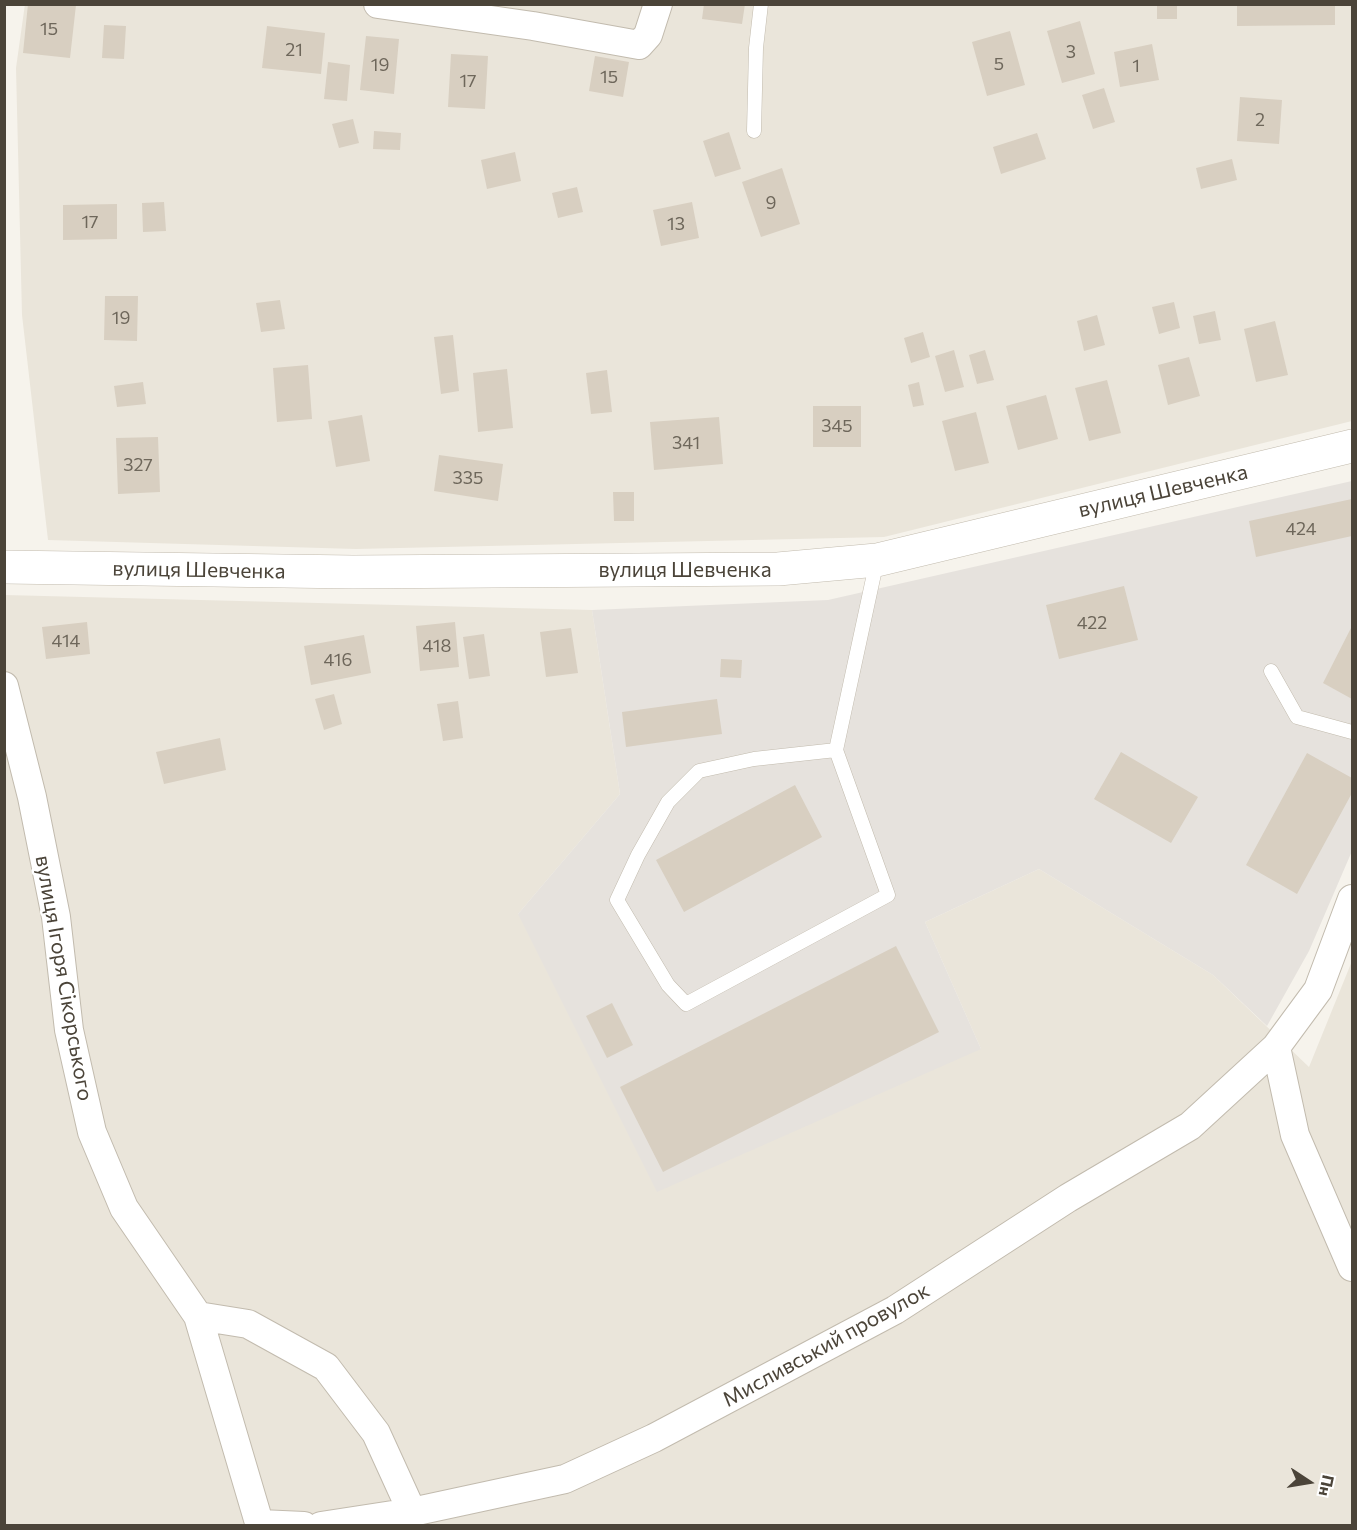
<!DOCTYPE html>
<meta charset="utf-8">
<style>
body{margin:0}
#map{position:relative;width:1357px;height:1530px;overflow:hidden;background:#f6f3ec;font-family:Commissioner,sans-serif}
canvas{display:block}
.frame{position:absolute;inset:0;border:6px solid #4b4439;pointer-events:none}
.north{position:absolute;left:1279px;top:1452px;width:60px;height:60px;-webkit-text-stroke:4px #fff;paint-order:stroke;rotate:102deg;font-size:16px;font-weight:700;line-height:24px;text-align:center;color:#4b4439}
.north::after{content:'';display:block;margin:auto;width:21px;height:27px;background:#4b4439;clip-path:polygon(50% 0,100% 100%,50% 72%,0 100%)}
</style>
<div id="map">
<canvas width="1357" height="1530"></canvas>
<div class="frame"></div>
<div class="north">Пн</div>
</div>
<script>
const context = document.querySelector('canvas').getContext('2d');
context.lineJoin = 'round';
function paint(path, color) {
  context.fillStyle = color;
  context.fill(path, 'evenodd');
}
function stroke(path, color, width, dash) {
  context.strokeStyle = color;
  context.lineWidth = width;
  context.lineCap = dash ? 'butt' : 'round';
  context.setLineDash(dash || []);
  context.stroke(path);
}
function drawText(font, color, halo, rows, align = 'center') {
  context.font = font + ' Commissioner,sans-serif';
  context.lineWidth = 5;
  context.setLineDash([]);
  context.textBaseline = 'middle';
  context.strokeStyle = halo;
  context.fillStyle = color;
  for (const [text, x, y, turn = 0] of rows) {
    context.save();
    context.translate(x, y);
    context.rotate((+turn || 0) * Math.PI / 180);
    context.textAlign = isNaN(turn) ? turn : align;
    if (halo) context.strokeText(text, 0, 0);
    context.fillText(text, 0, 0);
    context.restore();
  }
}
const residential = new Path2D(`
 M25 4 1352 5V421L884 537 356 549 48 540 22 315 16 68Z
 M5 595 592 610 620 794 518 914 981 1049 925 922 1039 869 1213 975 1309 1067 1352 961V1525L5 1526Z`);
const industrial = new Path2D(`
 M1352 481V851L1309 951 1267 1026 1213 975 1039 869 925 922 981 1049 657 1192 518 914 620 794 592 610 828 600Z`);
const building = new Path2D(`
 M28 4 76 5 70 58 23 53Z
 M704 4H745L742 24 702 19Z
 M1157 4H1177V19H1157Z
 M1237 4H1335V25L1237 26Z
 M1080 21 1095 74 1062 83 1047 31Z
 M104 25 126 26 124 59 102 58Z
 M267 26 325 33 321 74 262 68Z
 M1010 31 1025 85 987 96 972 42Z
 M366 36 399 39 394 94 360 90Z
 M1152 44 1159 80 1120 87 1114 52Z
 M451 54 488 56 485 109 448 107Z
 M595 56 629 62 623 97 589 91Z
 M328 62 350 65 347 101 324 99Z
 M1104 88 1115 122 1093 129 1082 95Z
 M1240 97 1282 100 1279 144 1237 141Z
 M353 119 359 143 339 148 332 124Z
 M374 131 401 133 400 150 373 149Z
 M729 132 741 169 715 177 703 141Z
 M1037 133 1046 159 1001 174 993 147Z
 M515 152 521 181 487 189 481 160Z
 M1232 159 1237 180 1201 189 1196 168Z
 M782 168 800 224 761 237 742 182Z
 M577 187 583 212 558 218 552 193Z
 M164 202 166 231 143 232 142 203Z
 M692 202 699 238 661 246 653 210Z
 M117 204V239L63 240V205Z
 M105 296H138L137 341 104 340Z
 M280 300 285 329 261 332 256 303Z
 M1174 302 1180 328 1159 334 1152 307Z
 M1215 311 1221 340 1199 344 1193 316Z
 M1097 315 1105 345 1084 351 1077 321Z
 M1275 321 1288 375 1256 382 1244 329Z
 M923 332 930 357 911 363 904 338Z
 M453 335 459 391 441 394 434 337Z
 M954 350 964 387 945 392 935 356Z
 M985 350 994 380 977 384 969 355Z
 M1189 357 1200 396 1168 405 1158 365Z
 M308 365 312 419 277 422 273 368Z
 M507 369 513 428 478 432 473 373Z
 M607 370 612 412 591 414 586 373Z
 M1107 380 1121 433 1089 441 1075 388Z
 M143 382 146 404 117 407 114 386Z
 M919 382 924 405 913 407 908 385Z
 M1046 395 1058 439 1018 450 1006 406Z
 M813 406H861V447H813Z
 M976 412 989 463 955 471 942 421Z
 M362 415 370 461 336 467 328 421Z
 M719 417 723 464 654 470 650 422Z
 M158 437 160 492 118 494 116 438Z
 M439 455 503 464 498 501 434 491Z
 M613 492H634V521H614Z
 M1352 499V536L1256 557 1249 521Z
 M1124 586 1138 640 1059 659 1046 605Z
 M87 622 90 654 46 659 42 627Z
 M455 622 459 667 420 671 416 626Z
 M1352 626V699L1323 683Z
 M571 628 578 673 546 677 540 632Z
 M484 634 490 676 469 679 463 637Z
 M364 635 371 673 311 685 304 646Z
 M721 659 742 660 741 678 720 677Z
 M334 694 342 724 324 730 315 699Z
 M717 699 722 734 626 747 622 712Z
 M458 701 463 738 443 741 437 704Z
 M220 738 226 770 164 784 156 752Z
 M1121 752 1198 797 1171 843 1094 799Z
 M1307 753 1352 778V793L1297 894 1246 865Z
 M795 785 822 837 684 912 656 860Z
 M896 946 939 1032 663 1172 620 1087Z
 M612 1003 633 1045 607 1058 586 1016Z`);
const service = new Path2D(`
 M754 131 756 48 761 4
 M1271 671 1297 717 1352 732
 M836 750 754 759 699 771 668 802 638 855 617 900 668 985 686 1004 888 895 836 750 877 560`);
const minor = new Path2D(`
 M378 4 533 26 639 45 648 35 658 4
 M4 686 32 797 56 917 69 1030 92 1132 124 1208 198 1316 260 1526
 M1352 899 1318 990 1276 1047 1295 1135 1352 1267
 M198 1316 248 1324 326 1367 376 1433 412 1512
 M260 1524 304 1526
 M321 1526 412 1512 565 1479 654 1438 895 1310 1068 1198 1190 1126 1276 1047`);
const tertiary = new Path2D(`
 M4 567 353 572 778 569 877 560 1352 446`);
const numberNames = [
 ["15",49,29],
 ["21",294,50],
 ["3",1071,52],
 ["5",999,64],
 ["19",380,65],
 ["1",1136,66],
 ["15",609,77],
 ["17",468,81],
 ["2",1260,120],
 ["9",771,203],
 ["17",90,222],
 ["13",676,224],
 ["19",121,318],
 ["345",837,426],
 ["341",686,443],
 ["327",138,465],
 ["335",468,478],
 ["424",1301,529],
 ["422",1092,623],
 ["414",66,641],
 ["418",437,646],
 ["416",338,660]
];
const streetNames = [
 ["вулиця Шевченка",1163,491,-13],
 ["вулиця Шевченка",199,570,1],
 ["вулиця Шевченка",685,570],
 ["вулиця Ігоря Сікорського",64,978,80],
 ["Мисливський провулок",826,1345,-29]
];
paint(residential, '#eae5da');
paint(industrial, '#e6e2dd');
paint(building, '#d8cfc1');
stroke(service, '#c2bbae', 15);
stroke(minor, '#c2bbae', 30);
stroke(tertiary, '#c2bbae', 34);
stroke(service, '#fff', 14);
stroke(minor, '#fff', 28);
stroke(tertiary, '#fff', 33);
drawText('18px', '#6e675b', null, numberNames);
drawText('21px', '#4b4439', '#fff', streetNames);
</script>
